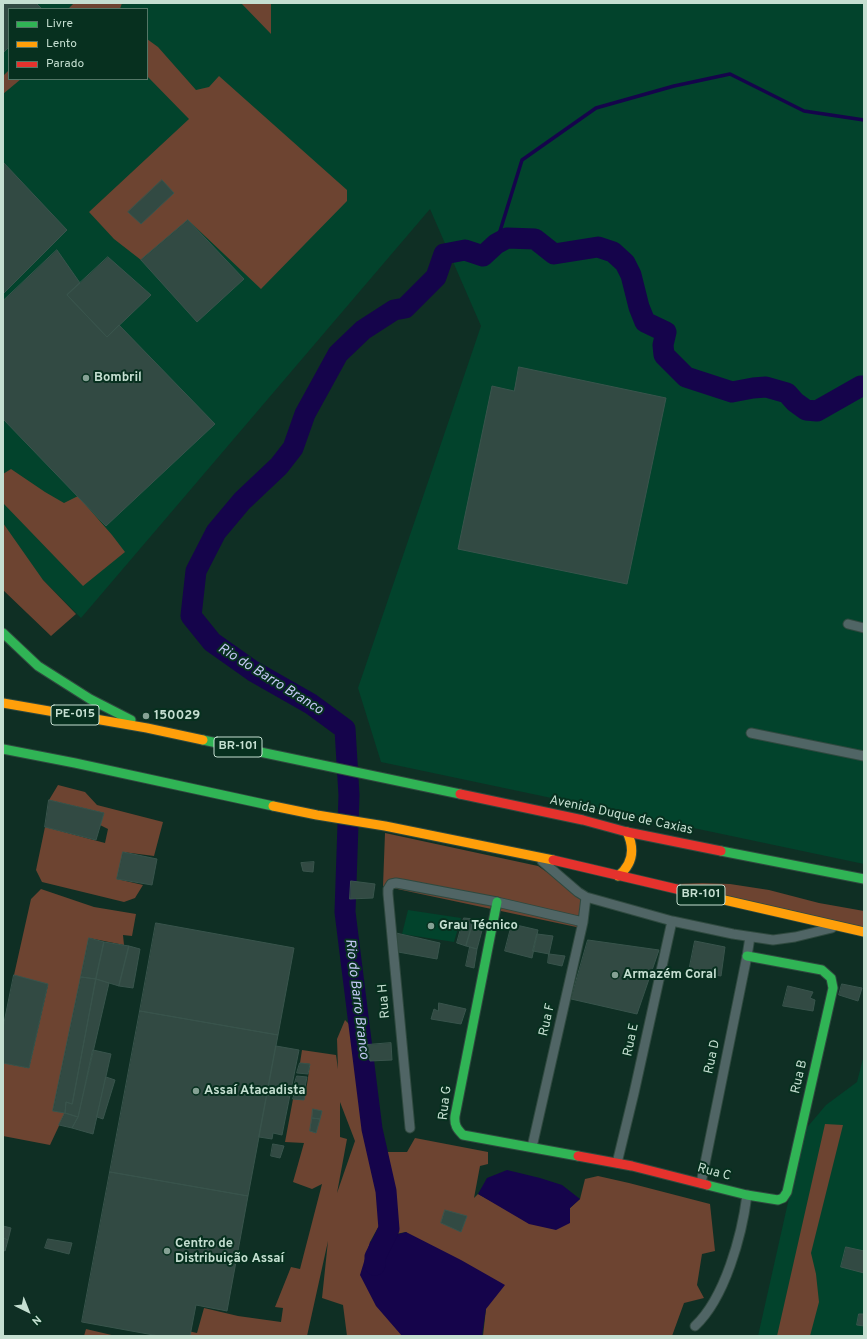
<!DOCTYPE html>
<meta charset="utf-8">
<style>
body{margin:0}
#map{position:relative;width:867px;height:1339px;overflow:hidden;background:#0f2f24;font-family:Overpass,sans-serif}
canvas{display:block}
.frame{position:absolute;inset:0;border:4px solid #c5dfd1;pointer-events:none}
.legend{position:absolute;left:8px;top:8px;width:140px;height:72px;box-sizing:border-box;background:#07301f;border:1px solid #537666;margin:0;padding:5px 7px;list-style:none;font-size:12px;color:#c5dfd1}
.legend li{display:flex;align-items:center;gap:8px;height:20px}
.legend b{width:20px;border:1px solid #537666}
.north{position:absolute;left:8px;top:1291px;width:40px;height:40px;-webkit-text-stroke:3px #07301f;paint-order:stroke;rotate:137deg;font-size:11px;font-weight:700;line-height:16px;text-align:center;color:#c5dfd1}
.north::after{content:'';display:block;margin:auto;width:14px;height:18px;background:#c5dfd1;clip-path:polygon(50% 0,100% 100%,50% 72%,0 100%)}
</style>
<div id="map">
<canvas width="867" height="1339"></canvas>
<div class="frame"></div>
<ul class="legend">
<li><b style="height:5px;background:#30b455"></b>Livre</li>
<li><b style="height:5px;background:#ff9f0a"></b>Lento</li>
<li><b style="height:5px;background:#e5322d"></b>Parado</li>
</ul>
<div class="north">N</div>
</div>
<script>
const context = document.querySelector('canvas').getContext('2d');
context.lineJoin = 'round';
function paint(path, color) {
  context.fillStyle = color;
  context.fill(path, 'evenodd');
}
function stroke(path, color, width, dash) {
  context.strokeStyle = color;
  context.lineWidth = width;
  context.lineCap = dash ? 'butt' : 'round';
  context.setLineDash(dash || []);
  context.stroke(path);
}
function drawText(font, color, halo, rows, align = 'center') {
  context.font = font + ' Overpass,sans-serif';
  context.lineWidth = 4;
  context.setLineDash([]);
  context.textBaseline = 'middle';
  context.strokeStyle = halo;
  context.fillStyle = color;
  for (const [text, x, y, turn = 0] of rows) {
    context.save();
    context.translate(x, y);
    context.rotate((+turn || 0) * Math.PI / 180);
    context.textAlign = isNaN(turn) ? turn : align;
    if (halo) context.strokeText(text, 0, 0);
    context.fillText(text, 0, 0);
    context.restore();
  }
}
const built = new Path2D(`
 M3 3H864V864L381 762 358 688 481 326 430 209 81 618 3 540ZM9 9H147V79H9Z
 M408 910 461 918 454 942 402 934Z
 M864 1055V1336H758L804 1131 826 1105 857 1082Z`);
const green = new Path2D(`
 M74 3H122L120 9H68Z
 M241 3H271V34Z
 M147 39 158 47 196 90 209 87 219 76 347 190V201L261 289 188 220 141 260 114 239 89 212 189 119 147 76Z
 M9 70V79H21L3 94V76Z
 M11 469 45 492 64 503 78 496 112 535 125 552 83 586 3 503V474Z
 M3 523 43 580 76 614 51 636 3 590Z
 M58 785 85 792 97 805 163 822 154 856 123 852 117 879 143 885 135 898 124 902 42 882 36 870 45 827 105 843 108 829 100 825 104 813 49 800Z
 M385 833 538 866 586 899 581 928 383 886Z
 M702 883 730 884 769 890 819 903 864 911V928L674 884Z
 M41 889 94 907 136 914 132 936 123 935 124 945 89 938 53 1110 65 1113 50 1145 3 1136V1063L29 1068 48 985 14 975 31 899Z
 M345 1020 355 1030 381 1222 370 1242 404 1336H347L343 1305 322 1298 328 1241 307 1336H187L188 1331 197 1333 204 1308 238 1316 281 1322 283 1308 275 1307 291 1267 300 1269 322 1184 312 1189 293 1182 304 1143 285 1142 293 1099 304 1100C307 1088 308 1076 310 1064L300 1063 302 1050 336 1055 338 1069 337 1039ZM340 1102 355 1141 337 1193 347 1139 340 1137Z
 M825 1124 843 1125 811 1253 816 1274 819 1302 810 1336H777Z
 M415 1138 488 1152V1164L480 1166 474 1198 478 1194 493 1202 570 1223V1208L580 1199 585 1179 598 1176 629 1183 710 1204 715 1251 702 1254 697 1285 704 1298 684 1303 672 1336H483L486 1309 406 1232 385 1236 389 1229 383 1152H407Z
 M86 1329 116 1336H84Z`);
const water = new Path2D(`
 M507 1170 540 1178 562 1185 580 1199 570 1208V1223L556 1230 529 1224 478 1194 487 1178Z
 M406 1232 461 1260 505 1285 486 1309 482 1336H402L376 1306 360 1275 370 1242Z`);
const stream = new Path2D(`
 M496 244 522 160 596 108 674 86 730 74 804 111 864 120`);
const river = new Path2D(`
 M375 1265V1257L389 1229 386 1191 372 1129 345 912 349 795 345 729 311 704 253 671 212 642 191 616 196 571 216 532 242 501 279 466 293 448 305 414 338 354 363 330 394 310 405 308 436 277 444 254 465 250 483 256 496 244 507 238 535 239 554 254 598 247 613 252 625 263 631 275 639 307 645 322 666 332 663 345 664 355 686 377 732 392 753 388 766 387 787 393 795 402 806 410 817 411 861 386H864`);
const building = new Path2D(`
 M3 3H36L42 9H9V47L3 53Z
 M3 162 67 230 3 294Z
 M162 180 174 193 141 224 128 212Z
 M188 220 244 279 197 322 141 260Z
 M57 250 80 283 67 295 107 337 119 325 215 424 106 526 3 419V301Z
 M108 257 151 295 107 337 67 295Z
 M519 367 666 398 627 584 458 549 492 386 514 391Z
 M49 800 104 813 96 840 45 827Z
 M123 852 157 859 152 885 117 879Z
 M314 862 313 872 303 871 301 863Z
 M351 881 375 884 373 898 350 899Z
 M464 918 474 919 466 946 457 943Z
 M474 919 484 923 477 949 466 946Z
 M156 923 294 948 278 1035 140 1011Z
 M512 924 538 930 532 958 505 951Z
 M396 933 440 943 437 959 398 952Z
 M537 934 553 936 549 954 533 951Z
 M89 938 104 942 96 979 81 977Z
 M588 940 659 950 637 1014 571 999Z
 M695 941 725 947 721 976 689 971Z
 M104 942 129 946 119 986 96 979Z
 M129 946 140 949 133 988 119 986Z
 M470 947 477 949 474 968 466 966Z
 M549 954 565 956 562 966 548 963Z
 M14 975 48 984 29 1068 3 1063V1028Z
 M81 977 96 979 72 1104 66 1102 65 1113 53 1111Z
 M96 979 109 983 78 1117 65 1113 66 1102 72 1104Z
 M842 984 862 988 858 1001 839 995Z
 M788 986 813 992 810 998 815 1000 813 1011 783 1006Z
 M439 1003 466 1009 461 1024 431 1019 434 1009 438 1011Z
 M140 1011 278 1035 248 1196 110 1172Z
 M391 1043 392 1060 370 1061 367 1045Z
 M276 1046 299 1050 282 1135 273 1133 272 1139 259 1137Z
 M93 1050 111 1054 93 1134 72 1128 78 1117Z
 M300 1063 310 1064 308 1074 297 1073Z
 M297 1076 307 1077 305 1087 294 1086Z
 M106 1077 115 1080 103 1119 97 1117Z
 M296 1089 306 1090 304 1100 293 1099Z
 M313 1109 322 1111 320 1119 312 1118Z
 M65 1113 78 1117 72 1128 59 1125Z
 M312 1118 320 1119 316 1133 310 1131Z
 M273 1144 284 1146 280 1158 271 1156Z
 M110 1172 248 1196 227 1311 196 1305 190 1336H159L82 1322Z
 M445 1210 467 1216 461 1232 441 1223Z
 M3 1226 11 1228 8 1240 3 1238Z
 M3 1238 8 1240 5 1251 3 1250Z
 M48 1239 72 1243 69 1254 45 1248Z
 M846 1247 864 1251V1273L841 1267Z
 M859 1314H864V1326L857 1325Z`);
const street = new Path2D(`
 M848 624 864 628
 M751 733 864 756
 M542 861 578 892 586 897 672 921 733 934 773 940 795 937 832 928
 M410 1128 388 894V889L391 884 396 883 402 884 497 902 583 922
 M532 1147 583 922 586 897
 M617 1163 634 1093 672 921
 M701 1183 747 956 750 937
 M695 1326C725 1298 742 1235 747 1195`);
const fast = new Path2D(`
 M3 633 38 666 90 699 131 720
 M203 740 460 794
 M3 749 75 763 273 806
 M721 851 864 879
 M497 902 455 1116C454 1125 457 1129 463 1135L578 1156
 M707 1185 747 1195 778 1200 783 1198 787 1192 833 988 831 978 822 970 747 956`);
const slow = new Path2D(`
 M3 703 147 728 203 740
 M273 806 317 815 385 826 553 860
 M618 876C633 864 635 849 627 832
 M685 891 864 932`);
const jam = new Path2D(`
 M460 794 583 820 627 832 721 851
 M553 860 685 891
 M578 1156 632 1166 707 1185`);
const markers = [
 [86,378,4,"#85a194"],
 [146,716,4,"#85a194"],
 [431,926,4,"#85a194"],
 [615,975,4,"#85a194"],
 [196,1091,4,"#85a194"],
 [167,1251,4,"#85a194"]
];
const shields = [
 [75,715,48],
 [238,747,48],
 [701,895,48]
];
const shieldNames = [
 ["PE-015",75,715],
 ["BR-101",238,747],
 ["BR-101",701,895]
];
const poiNames = [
 ["Bombril",94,378],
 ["150029",154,716],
 ["Grau Técnico",439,926],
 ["Armazém Coral",623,975],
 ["Assaí Atacadista",204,1091],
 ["Centro de",175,1244],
 ["Distribuição Assaí",175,1259]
];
const streetNames = [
 ["Avenida Duque de Caxias",621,816,12],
 ["Rua H",385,1001,-95],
 ["Rua F",548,1020,-77],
 ["Rua E",632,1040,-78],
 ["Rua D",713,1057,-78],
 ["Rua B",800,1077,-77],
 ["Rua G",446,1103,-83],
 ["Rua C",714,1173,15]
];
const waterNames = [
 ["Rio do Barro Branco",270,680,32],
 ["Rio do Barro Branco",356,999,83]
];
paint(built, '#02432c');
paint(green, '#6d4431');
paint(water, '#15044b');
stroke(stream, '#15044b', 3.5);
stroke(river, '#15044b', 21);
paint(building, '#324a43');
stroke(building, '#39544c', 1);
stroke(street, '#2f493f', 11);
stroke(fast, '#2f493f', 11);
stroke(slow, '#2f493f', 11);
stroke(jam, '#2f493f', 11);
stroke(street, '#506565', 9);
stroke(fast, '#30b455', 9);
stroke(slow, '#ff9f0a', 9);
stroke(jam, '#e5322d', 9);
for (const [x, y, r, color] of markers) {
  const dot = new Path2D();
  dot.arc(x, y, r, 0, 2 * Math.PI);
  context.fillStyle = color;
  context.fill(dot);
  stroke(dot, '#07301f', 1.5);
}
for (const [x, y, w] of shields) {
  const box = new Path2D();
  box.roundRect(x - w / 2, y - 10, w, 20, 3);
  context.fillStyle = '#07301f';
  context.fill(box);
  stroke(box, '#c5dfd1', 1);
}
drawText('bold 12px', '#c5dfd1', null, shieldNames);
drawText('bold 13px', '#c5dfd1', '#07301f', poiNames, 'left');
drawText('13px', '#c5dfd1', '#07301f', streetNames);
drawText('italic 14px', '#c2c6f3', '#07301f', waterNames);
</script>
